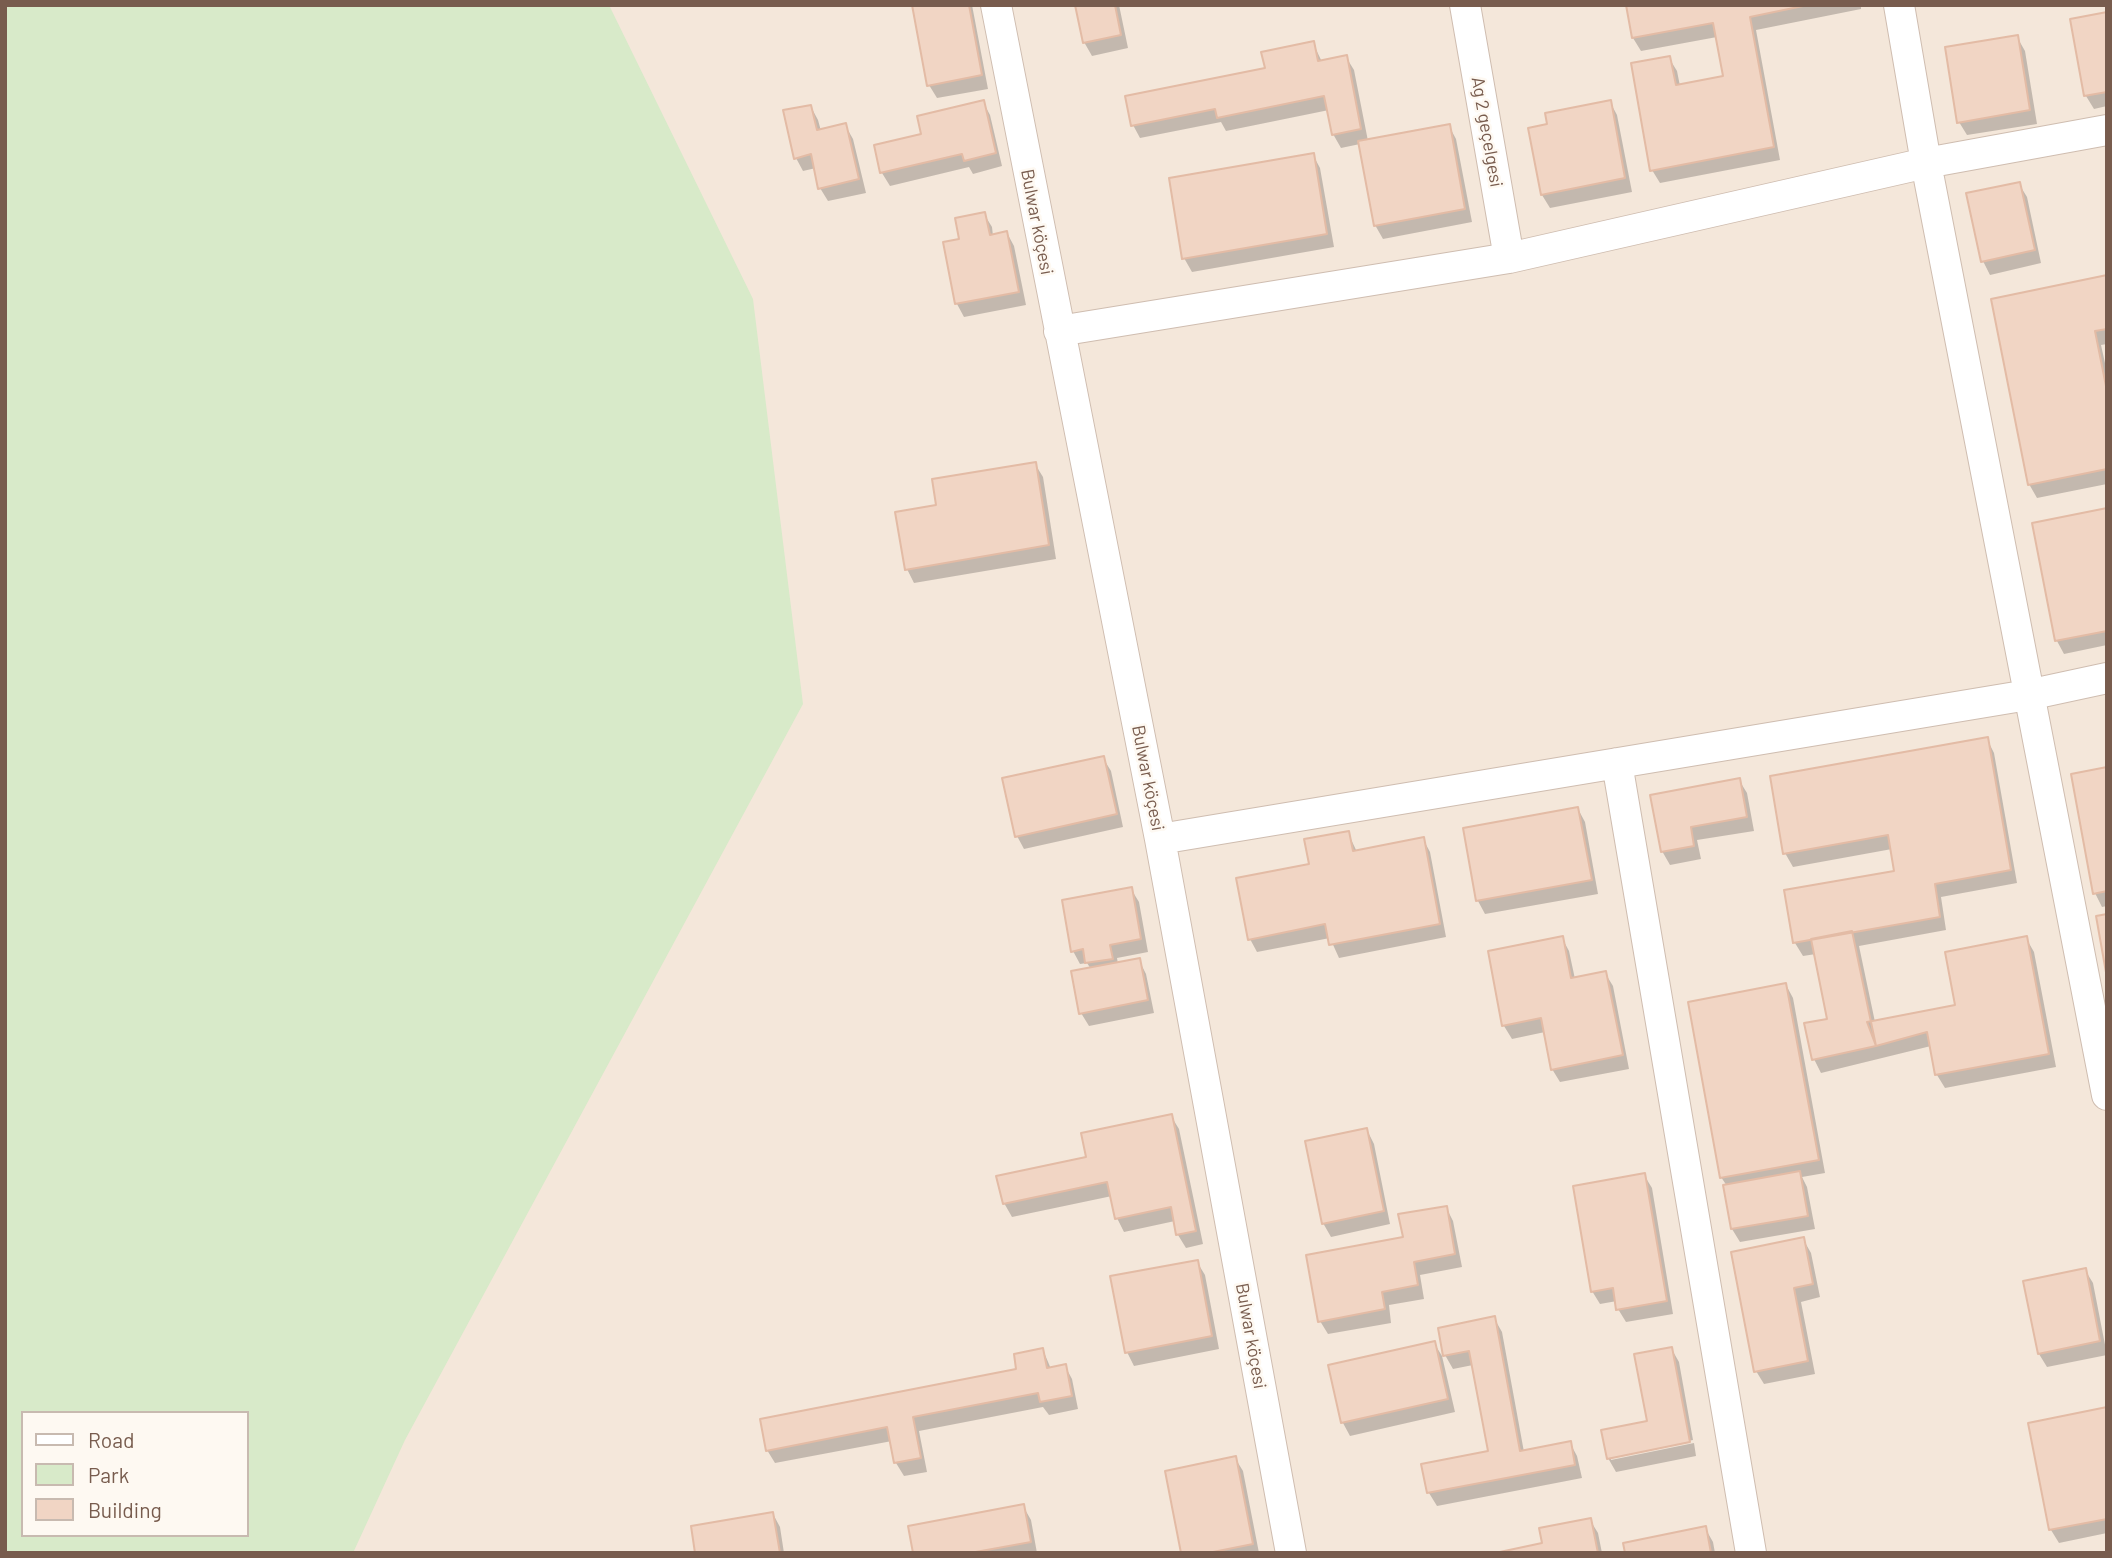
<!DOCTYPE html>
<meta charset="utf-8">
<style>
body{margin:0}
#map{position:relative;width:2112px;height:1558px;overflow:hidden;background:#fcf5ec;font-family:Barlow,sans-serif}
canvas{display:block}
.frame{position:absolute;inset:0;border:7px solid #785c4e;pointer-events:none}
.legend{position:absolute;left:21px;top:1411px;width:228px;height:126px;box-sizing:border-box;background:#fef9f2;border:2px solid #c8bab0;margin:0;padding:9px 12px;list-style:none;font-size:21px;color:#785c4e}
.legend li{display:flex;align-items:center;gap:14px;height:35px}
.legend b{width:35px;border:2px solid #c8bab0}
</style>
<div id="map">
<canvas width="2112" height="1558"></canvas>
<div class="frame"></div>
<ul class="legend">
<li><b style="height:9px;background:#fff"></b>Road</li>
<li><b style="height:19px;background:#d8eac9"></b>Park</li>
<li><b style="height:19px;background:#f1d5c4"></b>Building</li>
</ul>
</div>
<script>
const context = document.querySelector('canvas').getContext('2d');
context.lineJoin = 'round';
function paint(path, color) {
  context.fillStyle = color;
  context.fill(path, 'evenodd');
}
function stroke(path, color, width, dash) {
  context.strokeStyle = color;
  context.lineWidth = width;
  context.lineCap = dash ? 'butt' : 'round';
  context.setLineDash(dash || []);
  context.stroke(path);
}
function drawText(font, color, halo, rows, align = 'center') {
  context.font = font + ' Barlow,sans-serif';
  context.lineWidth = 5;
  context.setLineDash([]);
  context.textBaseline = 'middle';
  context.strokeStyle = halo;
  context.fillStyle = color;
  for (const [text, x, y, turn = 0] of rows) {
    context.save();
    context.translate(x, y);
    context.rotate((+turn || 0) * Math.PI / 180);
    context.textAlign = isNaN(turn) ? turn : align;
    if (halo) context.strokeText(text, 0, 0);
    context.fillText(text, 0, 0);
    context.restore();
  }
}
const residential = new Path2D(`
 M5 5H2107V1553H5ZM23 1413H247V1535H23Z`);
const green = new Path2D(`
 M5 5H609L753 299 803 704 405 1440 353 1553H5ZM23 1413H247V1535H23Z`);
const shadow = new Path2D(`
 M914 5H972L988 89 937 98 929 85Z
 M1077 5H1119L1128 48 1092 56 1084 42Z
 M1627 5H1861V9L1756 30 1780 160 1660 183 1652 170 1669 58 1677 71 1680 86 1725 77 1717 37 1641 51 1633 38Z
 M2107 14V106L2094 109 2086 96Z
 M2017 37 2025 51 2037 124 1967 135 1959 122Z
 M1313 43 1322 62 1346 57 1354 70 1368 141 1449 126 1456 139 1472 222 1383 239 1375 225 1360 144 1341 148 1333 134 1329 110 1226 131 1221 122 1140 138 1133 125 1267 69Z
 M983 102 990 115 1002 166 973 174 969 167 890 186 882 173 876 146 923 135Z
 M1610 102 1617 115 1632 192 1550 208 1542 195 1549 125Z
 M811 107 818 120 821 131 845 125 853 139 866 193 828 201 820 188 816 168 803 171 796 158Z
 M1313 155 1320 168 1334 247 1192 272 1184 258Z
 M2019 184 2027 197 2041 263 1990 275 1983 261Z
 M984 214 992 227 993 236 1007 233 1014 246 1026 305 964 317 957 304 961 240Z
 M2107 277V344L2101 345 2107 372V484L2037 498 2029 484Z
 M1035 464 1043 477 1056 559 914 583 907 569 938 507Z
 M2107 510V645L2064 654 2057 641Z
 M1987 739 1994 753 2017 883 1941 897 1946 930 1859 946 1875 1022 1957 1007 2026 938 2034 952 2056 1067 1945 1088 1937 1075 1931 1046 1821 1073 1814 1059 1829 1020 1816 954 1803 956 1795 943 1786 892 1896 872 1892 849 1793 867 1785 853Z
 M1103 758 1111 771 1123 827 1024 849 1017 836Z
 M2107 769V906L2102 907 2095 893Z
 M1739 780 1747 793 1754 831 1697 840 1701 859 1670 865 1662 851Z
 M1578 809 1585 822 1598 894 1485 914 1478 901Z
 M1348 833 1357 852 1423 839 1430 852 1446 937 1339 958 1330 938 1257 952 1250 939 1311 866Z
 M1131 889 1139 902 1148 952 1117 958 1118 964 1139 960 1146 974 1154 1013 1089 1026 1081 1013 1091 969 1087 963 1080 964 1073 951Z
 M1562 938 1569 951 1575 979 1605 973 1613 986 1629 1069 1560 1082 1552 1069 1545 1032 1512 1039 1504 1026Z
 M1786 985 1793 998 1825 1173 1802 1177 1807 1187 1815 1229 1740 1242 1732 1229 1727 1186 1721 1177Z
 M1171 1116 1179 1129 1203 1244 1186 1248 1178 1235 1175 1221 1124 1232 1117 1218 1112 1196 1012 1217 1004 1203Z
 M1367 1130 1374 1144 1390 1224 1331 1237 1323 1223Z
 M1644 1175 1652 1188 1673 1314 1626 1322 1618 1309 1617 1301 1600 1304 1592 1291Z
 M1446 1207 1453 1221 1462 1267 1420 1275 1424 1299 1389 1305 1391 1323 1328 1334 1320 1321 1405 1239Z
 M1803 1239 1811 1253 1820 1297 1801 1302 1815 1374 1764 1384 1756 1371Z
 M1197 1262 1205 1275 1219 1349 1134 1366 1127 1352Z
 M2085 1270 2093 1283 2107 1355 2047 1367 2039 1354 2025 1282Z
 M1494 1318 1502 1332 1524 1452 1570 1443 1577 1456 1582 1478 1437 1506 1429 1493 1424 1465 1490 1453 1473 1365 1453 1369 1445 1355Z
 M1434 1343 1442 1356 1455 1412 1350 1436 1343 1423 1330 1366Z
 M1671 1348 1679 1362 1693 1440 1611 1456V1460L1694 1443 1696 1456 1616 1472 1608 1458 1603 1431 1649 1422 1636 1355Z
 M1043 1350 1051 1369 1065 1366 1072 1379 1078 1409 1049 1415 1043 1407 919 1431 927 1472 904 1476 896 1463 892 1441 775 1463 767 1450 1018 1370Z
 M2107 1409V1533L2059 1543 2051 1530 2030 1425Z
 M1235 1458 1243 1471 1259 1553H1183Z
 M1023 1506 1031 1520 1037 1553H915Z
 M773 1514 780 1527 784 1553H697Z
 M1590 1520 1598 1533 1602 1553H1504L1544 1545Z
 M1705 1528 1713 1542 1715 1553H1627Z`);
const building = new Path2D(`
 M912 5H969L982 75 927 86Z
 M1075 5H1115L1121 35 1083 43Z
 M1626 5H1808L1750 17 1774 147 1650 171 1631 63 1670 56 1676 85 1723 76 1713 23 1632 38Z
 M2107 12V92L2084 96 2070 19Z
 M2018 35 2030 110 1957 123 1945 47Z
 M1314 41 1318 61 1347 55 1361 129 1332 135 1324 96 1217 118 1215 109 1131 126 1125 96 1265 68 1261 52Z
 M984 100 996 153 964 161 962 154 880 173 874 145 921 134 917 116Z
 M1611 100 1625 178 1541 195 1528 128 1547 124 1545 113Z
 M811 105 817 130 846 123 859 179 818 189 811 154 794 159 783 110Z
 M1450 124 1465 209 1374 226 1358 141Z
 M1314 153 1327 234 1182 259 1169 178Z
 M2020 182 2035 250 1981 262 1966 193Z
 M985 212 990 235 1007 231 1019 292 955 304 943 242 959 239 955 218Z
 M2107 275V329L2095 331 2107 391V469L2028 485 1991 299Z
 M1036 462 1049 545 905 570 895 512 936 505 932 479Z
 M2107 508V631L2055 641 2032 523Z
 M1988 737 2011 870 1935 884 1940 917 1793 943 1784 890 1894 871 1888 835 1783 854 1770 776Z
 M1104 756 1117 814 1015 837 1002 778Z
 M2107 767V891L2093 894 2071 774Z
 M1740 778 1747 817 1691 827 1694 846 1661 852 1650 795Z
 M1578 807 1592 880 1476 901 1463 828Z
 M1349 831 1353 851 1424 837 1440 924 1329 945 1325 924 1248 940 1236 878 1309 864 1304 839Z
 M1132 887 1141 939 1110 945 1113 959 1085 963 1083 949 1071 952 1062 900Z
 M2107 914V978L2096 916Z
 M1852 931 1876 1046 1812 1060 1804 1023 1827 1019 1811 939Z
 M1563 936 1571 978 1606 971 1623 1055 1551 1070 1541 1018 1502 1026 1488 951Z
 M2027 936 2049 1054 1935 1075 1927 1032 1876 1046 1867 1022 1955 1005 1945 952Z
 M1140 958 1148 1000 1079 1014 1071 971Z
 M1786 983 1819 1160 1720 1178 1688 1002Z
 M1172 1114 1196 1231 1176 1235 1171 1207 1115 1219 1107 1182 1003 1204 996 1176 1086 1157 1081 1133Z
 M1367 1128 1384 1211 1322 1224 1305 1141Z
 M1800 1171 1808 1216 1731 1229 1723 1185Z
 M1645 1173 1667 1301 1616 1310 1613 1288 1591 1292 1573 1186Z
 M1447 1206 1455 1254 1414 1262 1418 1285 1382 1292 1385 1309 1318 1322 1306 1255 1403 1237 1398 1214Z
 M1804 1237 1813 1284 1794 1288 1808 1361 1754 1372 1731 1252Z
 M1198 1260 1212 1336 1125 1353 1110 1276Z
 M2086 1268 2100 1341 2038 1354 2023 1281Z
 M1495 1316 1520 1451 1571 1441 1575 1465 1427 1493 1421 1464 1488 1451 1469 1351 1443 1356 1438 1328Z
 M1435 1341 1448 1399 1341 1423 1328 1365Z
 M1672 1347 1690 1442 1607 1459 1601 1430 1647 1421 1634 1354Z
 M1043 1348 1047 1368 1066 1364 1072 1396 1040 1402 1038 1393 913 1417 921 1458 894 1463 887 1427 766 1451 760 1419 1016 1369 1014 1354Z
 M2107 1407V1519L2049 1530 2028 1423Z
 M1236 1456 1253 1544 1208 1553H1181L1165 1471Z
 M1024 1504 1031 1542 970 1553H913L908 1526Z
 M773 1512 780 1553H695L691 1526Z
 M1591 1518 1598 1553H1495L1542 1543 1539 1528Z
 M1706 1526 1711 1553H1625L1623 1543Z`);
const minor = new Path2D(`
 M996 5 1160 839 1291 1553
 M1465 5 1509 258
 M1899 5 1926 163 2107 1095
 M1059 331 1509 258 1926 163 2107 130
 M1617 763 1751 1553
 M1160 839 2028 695 2107 678`);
const streetNames = [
 ["Ag 2 geçelgesi",1487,132,80],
 ["Bulwar köçesi",1037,222,79],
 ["Bulwar köçesi",1148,778,79],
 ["Bulwar köçesi",1251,1336,80]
];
paint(residential, '#f4e7da');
paint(green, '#d8eac9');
paint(shadow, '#0003');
paint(building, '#f1d5c4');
stroke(building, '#e3bba5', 2);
stroke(minor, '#cfbdb0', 32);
stroke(minor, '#fff', 30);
drawText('18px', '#785c4e', '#fef9f2', streetNames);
</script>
